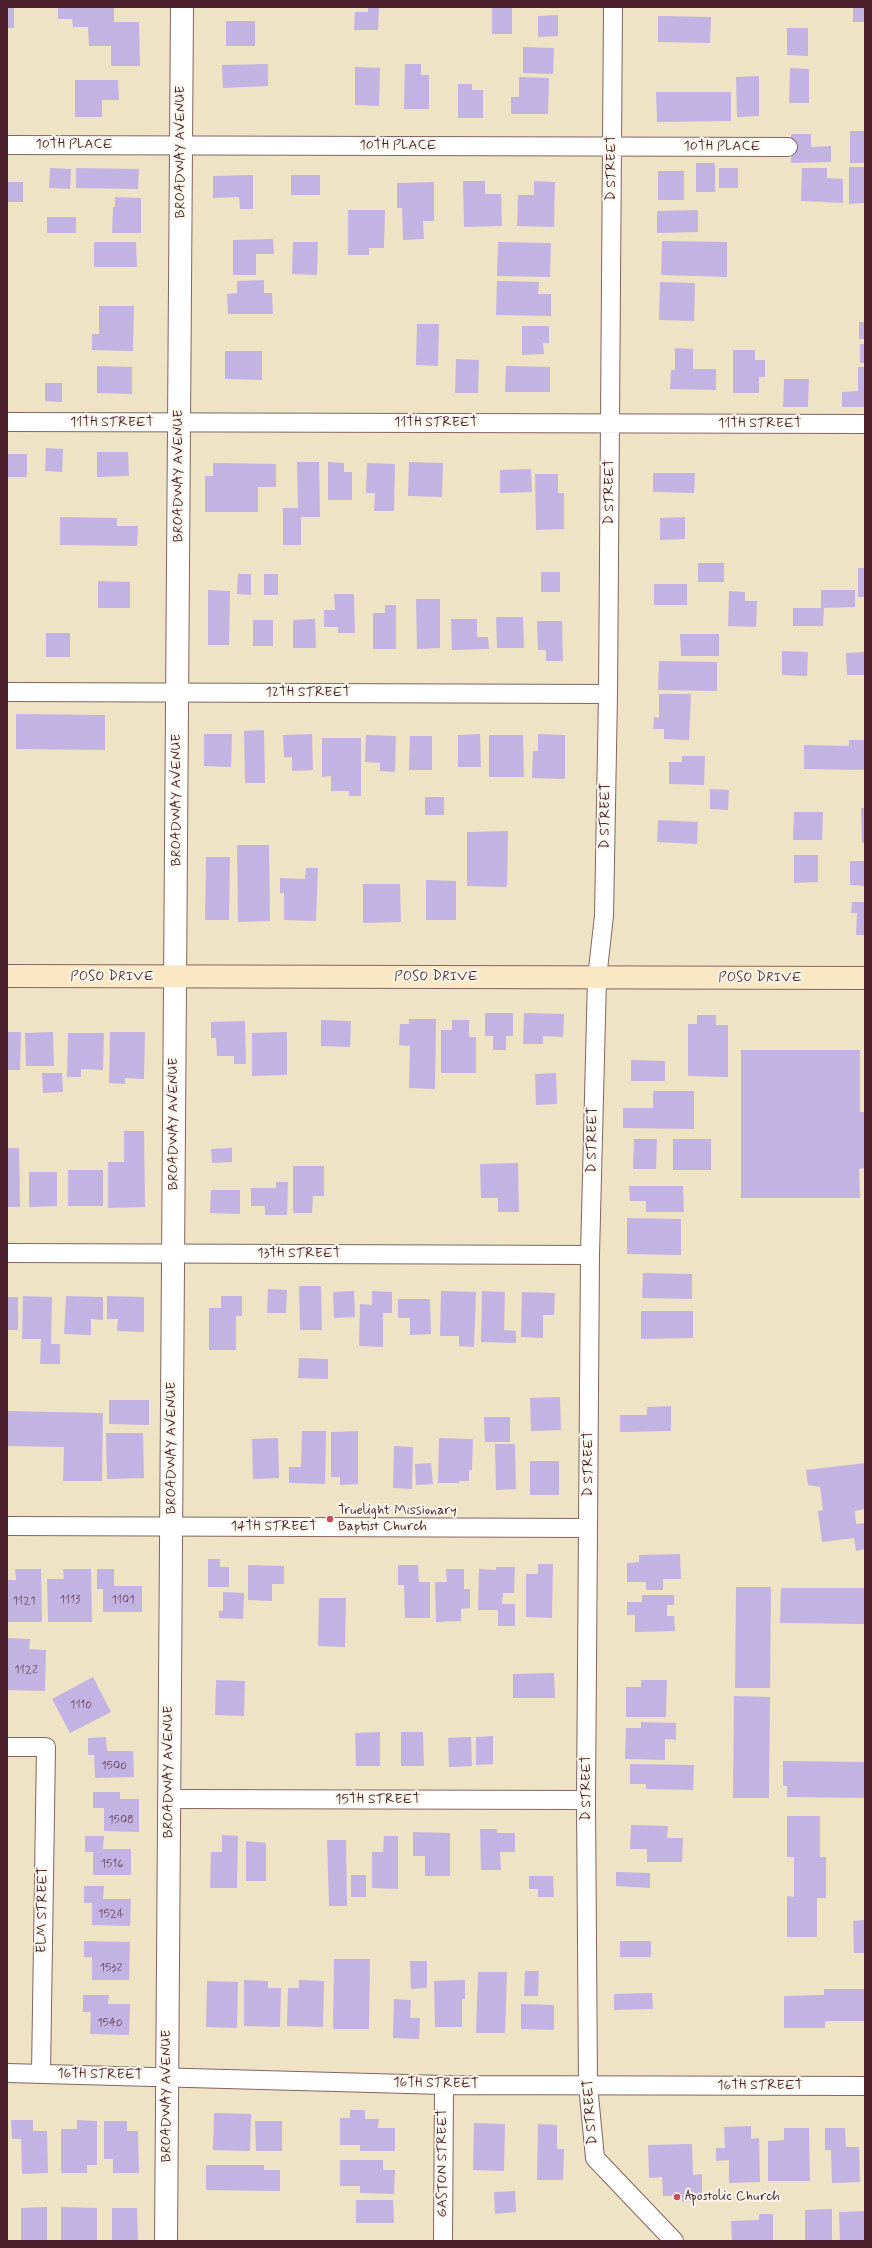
<!DOCTYPE html>
<style>
body{margin:0}
#map{position:relative;width:872px;height:2248px;overflow:hidden;background:#efe3c5;font-family:Mynerve,sans-serif}
canvas{display:block}
.frame{position:absolute;inset:0;border:8px solid #4a1f2b;pointer-events:none}
</style>
<div id="map">
<canvas width="872" height="2248"></canvas>
<div class="frame"></div>
</div>
<script>
const context = document.querySelector('canvas').getContext('2d');
context.lineJoin = 'round';
function paint(path, color) {
  context.fillStyle = color;
  context.fill(path, 'evenodd');
}
function stroke(path, color, width, dash) {
  context.strokeStyle = color;
  context.lineWidth = width;
  context.lineCap = dash ? 'butt' : 'round';
  context.setLineDash(dash || []);
  context.stroke(path);
}
function drawText(font, color, halo, rows, align = 'center') {
  context.font = font + ' Mynerve,sans-serif';
  context.lineWidth = 4;
  context.setLineDash([]);
  context.textBaseline = 'middle';
  context.strokeStyle = halo;
  context.fillStyle = color;
  for (const [text, x, y, turn = 0] of rows) {
    context.save();
    context.translate(x, y);
    context.rotate((+turn || 0) * Math.PI / 180);
    context.textAlign = isNaN(turn) ? turn : align;
    if (halo) context.strokeText(text, 0, 0);
    context.fillText(text, 0, 0);
    context.restore();
  }
}
const building = new Path2D(`
 M7 7H14V28H7Z
 M368 7H379L378 30H354L355 12H368Z
 M853 7H865V22H853Z
 M58 8H114V22H139L140 66H111V46H89L88 27H73L72 19H58Z
 M492 8H512V34H492Z
 M558 15V36L538 37V16Z
 M658 16 711 17 710 43 658 42Z
 M226 21H255V46H226Z
 M787 28H808V56L787 55Z
 M523 47 554 48 553 74 523 73Z
 M268 64V86L223 88 222 65Z
 M405 64H421V75H429V109H404Z
 M355 67 380 68 379 106 355 105Z
 M790 68 809 69V103H789Z
 M759 76V116L737 117 736 77Z
 M519 77 549 78 548 114H511V97H519Z
 M75 80H118L119 100H102V117H75Z
 M458 84H472V90H483V118H458Z
 M656 92H731V121L657 122Z
 M850 131H865V163H850Z
 M791 134H811V147L831 146V162L791 163Z
 M696 163H715V192H696Z
 M849 167H865V203L849 204Z
 M50 168 71 169 70 189 49 188Z
 M76 168 139 169 138 189 76 188Z
 M719 168H738V188H719Z
 M802 168H827V178L843 179V203L801 201Z
 M658 171H684V200H658Z
 M253 175V209H240L239 197 213 198V176Z
 M291 175H320V195H291Z
 M463 181H485V194H501L502 226 464 227Z
 M534 181 555 182 554 227 517 226 518 195H534Z
 M7 182H23V202H7Z
 M434 182V221H423L424 239 403 240 402 208H397V183Z
 M115 197 141 198V233H112L113 207H115Z
 M348 210H385L384 248H369V255H348Z
 M698 210V232L657 233V211Z
 M47 217H76V233H47Z
 M273 239 274 254H256V275H233V240Z
 M662 241 727 242V277L661 275Z
 M94 242H136L137 267H94Z
 M293 242H318L317 275 292 274Z
 M498 242 551 243 550 277 497 276Z
 M264 280V293H272L273 314H228L227 294 237 293V281Z
 M497 281 539 282 538 294H551V316L496 315Z
 M660 282 695 283 694 321 659 320Z
 M99 306H134L133 351 92 350V334H99Z
 M859 322H865V339H859Z
 M417 324H439L438 366 416 365Z
 M522 326H549V343H543L544 354 522 355Z
 M860 344H865V363H860Z
 M675 348 693 349V369H716V390L670 389 671 370H675Z
 M733 350H755V360H765V377H759V393H733Z
 M225 351H262V380L225 379Z
 M456 359 479 360 478 393H455Z
 M97 366 132 367V394L97 393Z
 M506 366 550 367V392H505Z
 M858 367H865V407H842V392L858 391Z
 M784 379H809L808 407H783Z
 M45 383H62V402L45 401Z
 M46 448 63 449 62 472 45 471Z
 M97 452H128L129 476 97 477Z
 M7 454H27V477H7Z
 M297 462H319L320 517H301V545H283V508H298Z
 M328 462 344 463V472H352V500H328Z
 M409 462 443 463 442 497 408 496Z
 M213 463 276 464V487H258V512H205V476H213Z
 M367 463 395 464 394 511H374L375 493H366Z
 M531 469 532 492 500 493V470Z
 M653 473H695L694 493 653 492Z
 M535 474H558V493H564V529L536 530Z
 M60 517 117 518V526H138L137 546 60 545Z
 M685 517V539L660 540V518Z
 M698 563H724V582H698Z
 M858 568H865V597H858Z
 M541 572H560V592H541Z
 M238 574H251V595L237 594Z
 M264 574H278V595H264Z
 M98 581 130 582V608H98Z
 M654 584H687V605H654Z
 M208 590 230 591 229 645H208Z
 M821 590H855V607L821 608Z
 M729 591 745 592V601H757L756 627 728 626Z
 M334 594H354L355 633H338V627H324V610H335Z
 M416 599H440V648L417 649Z
 M385 605H396V649H373V613H385Z
 M793 608H824L823 626H793Z
 M496 617H523L524 648H497Z
 M315 619 316 648H293V620Z
 M451 619H477V637H488L489 649 452 650Z
 M253 620H273V646H253Z
 M537 621H562L563 661H546V650H538Z
 M46 633H70V657H46Z
 M680 634H719V656H681Z
 M782 651 808 652 807 676 782 675Z
 M865 652V675H847L846 653Z
 M659 661 717 662V691L658 690Z
 M659 694H691L689 740 664 739V729H653L654 717 659 718Z
 M16 714 105 715V750L16 749Z
 M264 730 265 783H245L244 731Z
 M204 734H232L231 767 204 766Z
 M312 734 313 770 292 771V757H284L283 735Z
 M480 734 481 767H458V735Z
 M538 734 565 735V779L532 778 533 751H538Z
 M366 735 396 736 395 772 380 771V763L365 762Z
 M489 735H523L524 777H489Z
 M410 736H432V770H409Z
 M322 738H361V796H349V791H331V776L322 777Z
 M849 740H865V770L804 769V745L849 746Z
 M682 756H705L704 785 669 784V762H682Z
 M710 789 729 790 728 810 710 809Z
 M425 797H444V815H425Z
 M861 808H865V843H862Z
 M794 812H823L822 840H793Z
 M658 820 698 822 697 844 657 842Z
 M508 831 507 887 467 886V832Z
 M237 845H269L270 921 238 922Z
 M794 855H818V882L794 883Z
 M206 857H230L229 920H205Z
 M850 861H865V886L850 885Z
 M306 868H318L316 921 284 920V893H280V878L305 879Z
 M426 880 456 881V920H426Z
 M363 884H400L401 922 363 923Z
 M852 902H864L865 935H856L857 913H851Z
 M485 1013H513V1036H506V1050H493V1036H485Z
 M524 1013 564 1014 563 1037 543 1036V1044H523Z
 M697 1015H716V1025H728V1077L688 1076V1024H697Z
 M409 1019H436L435 1089 409 1088 410 1046 399 1045 400 1024H409Z
 M321 1020 351 1021 350 1047 321 1046Z
 M452 1020H469V1037H476V1073H441V1030H452Z
 M245 1021 246 1064H234V1056H217L216 1038H211V1022Z
 M7 1032H21L20 1070H7Z
 M53 1032 54 1066H26L25 1033Z
 M110 1032H145L144 1079 125 1078V1084L109 1083Z
 M287 1032V1075L252 1076V1033Z
 M68 1033H104L103 1070 81 1069V1077H67Z
 M741 1050H860V1112H865V1168L859 1169 860 1198H741Z
 M631 1060 665 1061V1081H631Z
 M42 1073H62L63 1092 43 1093Z
 M556 1073 557 1104 536 1105 535 1074Z
 M653 1091H694V1129L623 1128V1108H653Z
 M124 1131H144L145 1207 108 1208V1162H124Z
 M634 1139H657L656 1169H633Z
 M673 1139H711V1170H673Z
 M7 1148H19L20 1207H7Z
 M232 1148V1162L212 1163 211 1149Z
 M518 1163 519 1212H498V1198H481L480 1164Z
 M293 1166H324V1196H313L312 1213H293Z
 M68 1170H103V1206H68Z
 M29 1172H57V1206L29 1207Z
 M276 1182H288L287 1215H265V1206H251V1188H276Z
 M629 1186H683L684 1212H646V1201H630Z
 M211 1190H240V1214L210 1213Z
 M627 1218 681 1219V1255L627 1254Z
 M643 1273 692 1274V1299L642 1298Z
 M299 1286H321L322 1330H300Z
 M268 1289 287 1290 286 1313H267Z
 M354 1291 355 1317 334 1318 333 1292Z
 M372 1291 392 1292V1313H383V1347L359 1346 360 1304 372 1305Z
 M441 1291 476 1292 474 1347 459 1346V1336H440Z
 M482 1291 505 1292 504 1330 516 1331V1343L481 1342Z
 M522 1292 555 1293 554 1315H543V1338L521 1337Z
 M23 1296 52 1297 51 1344H60V1364H40L41 1339H22Z
 M66 1296 103 1297V1320L91 1319V1335L64 1334Z
 M107 1296 144 1297V1332L117 1331 118 1319H107Z
 M221 1296H242V1316H236V1350H209V1308H221Z
 M7 1297H18V1330H7Z
 M398 1299H430L431 1334 410 1335V1318H398Z
 M641 1311H693V1338L641 1339Z
 M299 1358 328 1359V1379L298 1378Z
 M560 1397 561 1430 531 1431 530 1398Z
 M109 1400H149V1425L109 1424Z
 M671 1406V1431L620 1432V1415H647V1407Z
 M7 1411 103 1413 102 1481H63L64 1447 7 1446Z
 M484 1417H510V1442H485Z
 M302 1431H326L325 1484 289 1483V1467H301Z
 M358 1431V1484L340 1485V1477H331V1432Z
 M106 1433H143L144 1478 107 1479Z
 M278 1438 279 1478 253 1479 252 1439Z
 M439 1438 473 1439 472 1470H469V1481H459V1483H438Z
 M495 1444H515L516 1489 496 1490Z
 M394 1446 413 1447 412 1489 393 1488Z
 M530 1461H559V1495H530Z
 M431 1463 433 1484 416 1485 415 1464Z
 M865 1463V1509L855 1511 856 1524 865 1523V1549L856 1551 854 1538 822 1542 818 1511 823 1510 820 1487 808 1485 806 1470Z
 M680 1554 681 1579H663V1590H646V1582H627V1563L639 1562V1555Z
 M208 1559H220V1567H229V1587H208Z
 M538 1564H553L552 1618 526 1617V1574H538Z
 M248 1565 284 1566V1584H272V1601L248 1600Z
 M398 1565H418L419 1582H430V1618H405L404 1585H398Z
 M496 1567H515L514 1593H503L502 1604H515V1626H498V1610H478L479 1569 496 1570Z
 M15 1569H41L42 1622H7V1580H16Z
 M63 1569H91L92 1622H48L47 1579H64Z
 M97 1569H114V1586H142V1612H103V1589H97Z
 M446 1569H464V1589H470V1608L461 1609V1621L436 1622 435 1582H447Z
 M736 1587H771L770 1688H735Z
 M781 1588H865V1624L780 1623Z
 M223 1592 244 1593 243 1619 219 1618V1611H223Z
 M642 1595H674V1605H667V1616H674L675 1631 635 1632V1615H627V1602H642Z
 M319 1598H346L345 1647 318 1646Z
 M7 1638 30 1639 29 1649 46 1650 45 1691 7 1690Z
 M554 1673 555 1698H513V1674Z
 M93 1677 111 1712 70 1733 52 1699Z
 M216 1680 245 1681 244 1716 215 1715Z
 M641 1680H667L666 1717H626V1687H641Z
 M734 1696 770 1697 769 1798H733Z
 M641 1722 676 1723V1740L665 1739V1760L625 1759 626 1728H641Z
 M380 1732V1766H356L355 1733Z
 M401 1732H423L424 1766H401Z
 M493 1736V1764L476 1765V1737Z
 M106 1737 107 1751H133L134 1777 95 1778 94 1755H88V1738Z
 M471 1737 472 1766 449 1767 448 1738Z
 M783 1761 865 1762V1798L787 1797V1786H783Z
 M630 1764 694 1765 693 1790 646 1789V1784H630Z
 M93 1792H120V1799H139V1832L104 1831V1808H93Z
 M787 1816H820V1857H826V1898H817V1937H787V1896L794 1897V1857H787Z
 M631 1825 668 1826 667 1838H683L682 1862H647V1849H630Z
 M480 1829H497V1833H515V1852H500L501 1870H481Z
 M413 1832 450 1833V1876H425V1856H413Z
 M222 1835 238 1836 237 1888H210L211 1852H222Z
 M85 1836H104L103 1849H131V1875H93V1852H85Z
 M384 1836H398V1889L372 1888V1852H383Z
 M327 1840H346L347 1906H329Z
 M246 1841 266 1843V1881H246Z
 M616 1872 650 1873V1888L616 1886Z
 M351 1875H366V1897H351Z
 M529 1876H553L554 1897H538V1889H529Z
 M84 1886H104L103 1899H131L130 1926 92 1925V1903H84Z
 M865 1920V1953H854L853 1921Z
 M84 1941 130 1942 129 1980H92V1957H84Z
 M620 1941H651V1957H620Z
 M334 1959H370L369 2029H333Z
 M410 1961H427V1988L411 1989Z
 M525 1971H539L538 1996H524Z
 M478 1972H507L505 2033H476Z
 M244 1980 268 1981V1988H281L280 2027 244 2026Z
 M299 1980 324 1981 323 2027 287 2026 288 1988H299Z
 M465 1980V1999H462V2027H435L434 1981Z
 M207 1981 238 1982 237 2028 206 2027Z
 M824 1989H865V2021H825V2028H784V1996L824 1995Z
 M652 1993 653 2009 614 2010V1994Z
 M83 1995H109L108 2004H130L129 2035 90 2034 91 2012H83Z
 M394 1999 411 2000 410 2018H420L419 2039 393 2038Z
 M521 2004 554 2005V2030L521 2029Z
 M350 2110H365V2119H379L378 2128H395V2151H360V2145H340V2118H350Z
 M214 2113 251 2114 250 2151 213 2150Z
 M11 2120H33V2131H47L48 2173 22 2174 21 2139H12Z
 M77 2120 97 2121V2165H87V2173H61V2129H77Z
 M104 2121H127V2131H138L139 2173H113V2159H104Z
 M255 2121H282V2151H256Z
 M474 2123 505 2124 504 2171 473 2170Z
 M538 2124 557 2125V2149H564L563 2180H537Z
 M751 2126V2139L759 2138 760 2182 729 2183V2160L716 2161V2148H725L724 2127Z
 M784 2128H809L810 2181H768V2141L784 2140Z
 M825 2128H845L846 2147H859L860 2182 832 2183 831 2150H825Z
 M692 2144 693 2175 702 2174V2201L682 2202V2196H663L662 2177 649 2178 648 2145Z
 M340 2160H383V2170H395L394 2194 360 2193V2186H340Z
 M206 2165H264V2170H280V2191L206 2190Z
 M515 2191 516 2212 495 2214 494 2192Z
 M356 2200H393L394 2223H356Z
 M47 2207V2241H21V2208Z
 M61 2207 97 2208V2241H61Z
 M112 2208H137L138 2241H112Z
 M832 2209V2241H805V2210Z
 M865 2211V2241H840L839 2212Z
 M759 2214H773V2241H732L731 2221 759 2220Z`);
const minor = new Path2D(`
 M613 7 608 694 604 916 597 978 590 1255 586 1800 588 2085 595 2158 674 2241
 M7 145 788 147
 M7 422 865 424
 M7 692 608 694
 M7 1253 590 1255
 M7 1526 588 1528
 M7 1747H46L41 2074
 M169 1799 586 1800
 M7 2073 444 2085 865 2086
 M443 2241 444 2085`);
const tertiary = new Path2D(`
 M166 2241 182 7`);
const secondary = new Path2D(`
 M7 976 865 978`);
const markers = [
 [330,1519,4,"#d1495b"],
 [677,2197,4,"#d1495b"]
];
const numberNames = [
 ["1113",70,1600],
 ["1101",123,1600],
 ["1121",24,1601],
 ["1122",26,1670],
 ["1110",81,1705],
 ["1500",114,1766],
 ["1508",121,1820],
 ["1516",112,1864],
 ["1524",111,1914],
 ["1532",111,1968],
 ["1540",110,2023]
];
const streetNames = [
 ["10TH PLACE",74,145],
 ["10TH PLACE",398,146],
 ["10TH PLACE",722,147],
 ["BROADWAY AVENUE",181,152,-90],
 ["D STREET",612,168,-90],
 ["11TH STREET",112,423],
 ["11TH STREET",436,423],
 ["11TH STREET",760,424],
 ["BROADWAY AVENUE",179,476,-90],
 ["D STREET",610,492,-90],
 ["12TH STREET",308,693],
 ["BROADWAY AVENUE",177,800,-90],
 ["D STREET",606,816,-89],
 ["POSO DRIVE",112,977],
 ["POSO DRIVE",436,977],
 ["POSO DRIVE",760,978],
 ["BROADWAY AVENUE",174,1124,-90],
 ["D STREET",593,1140,-89],
 ["13TH STREET",299,1254],
 ["BROADWAY AVENUE",172,1448,-90],
 ["D STREET",589,1464,-90],
 ["14TH STREET",274,1527],
 ["BROADWAY AVENUE",169,1772,-90],
 ["D STREET",587,1788,-90],
 ["15TH STREET",378,1800],
 ["ELM STREET",43,1910,-89],
 ["16TH STREET",100,2075,1],
 ["16TH STREET",436,2084,1],
 ["16TH STREET",760,2086],
 ["BROADWAY AVENUE",167,2096,-90],
 ["D STREET",591,2112,-94],
 ["GASTON STREET",443,2163,-90]
];
const poiNames = [
 ["Truelight Missionary",338,1511],
 ["Baptist Church",338,1527],
 ["Apostolic Church",685,2197]
];
paint(building, '#c2b3e3');
stroke(minor, '#846461', 20);
stroke(tertiary, '#846461', 24);
stroke(secondary, '#846461', 24);
stroke(minor, '#fff', 18);
stroke(tertiary, '#fff', 22);
stroke(secondary, '#fae7c3', 22);
for (const [x, y, r, color] of markers) {
  const dot = new Path2D();
  dot.arc(x, y, r, 0, 2 * Math.PI);
  context.fillStyle = color;
  context.fill(dot);
  stroke(dot, '#fbf7ec', 1.5);
}
drawText('12px', '#684459', null, numberNames);
drawText('14px', '#4a1f2b', '#fbf7ec', streetNames);
drawText('14px', '#4a1f2b', '#fbf7ec', poiNames, 'left');
</script>
